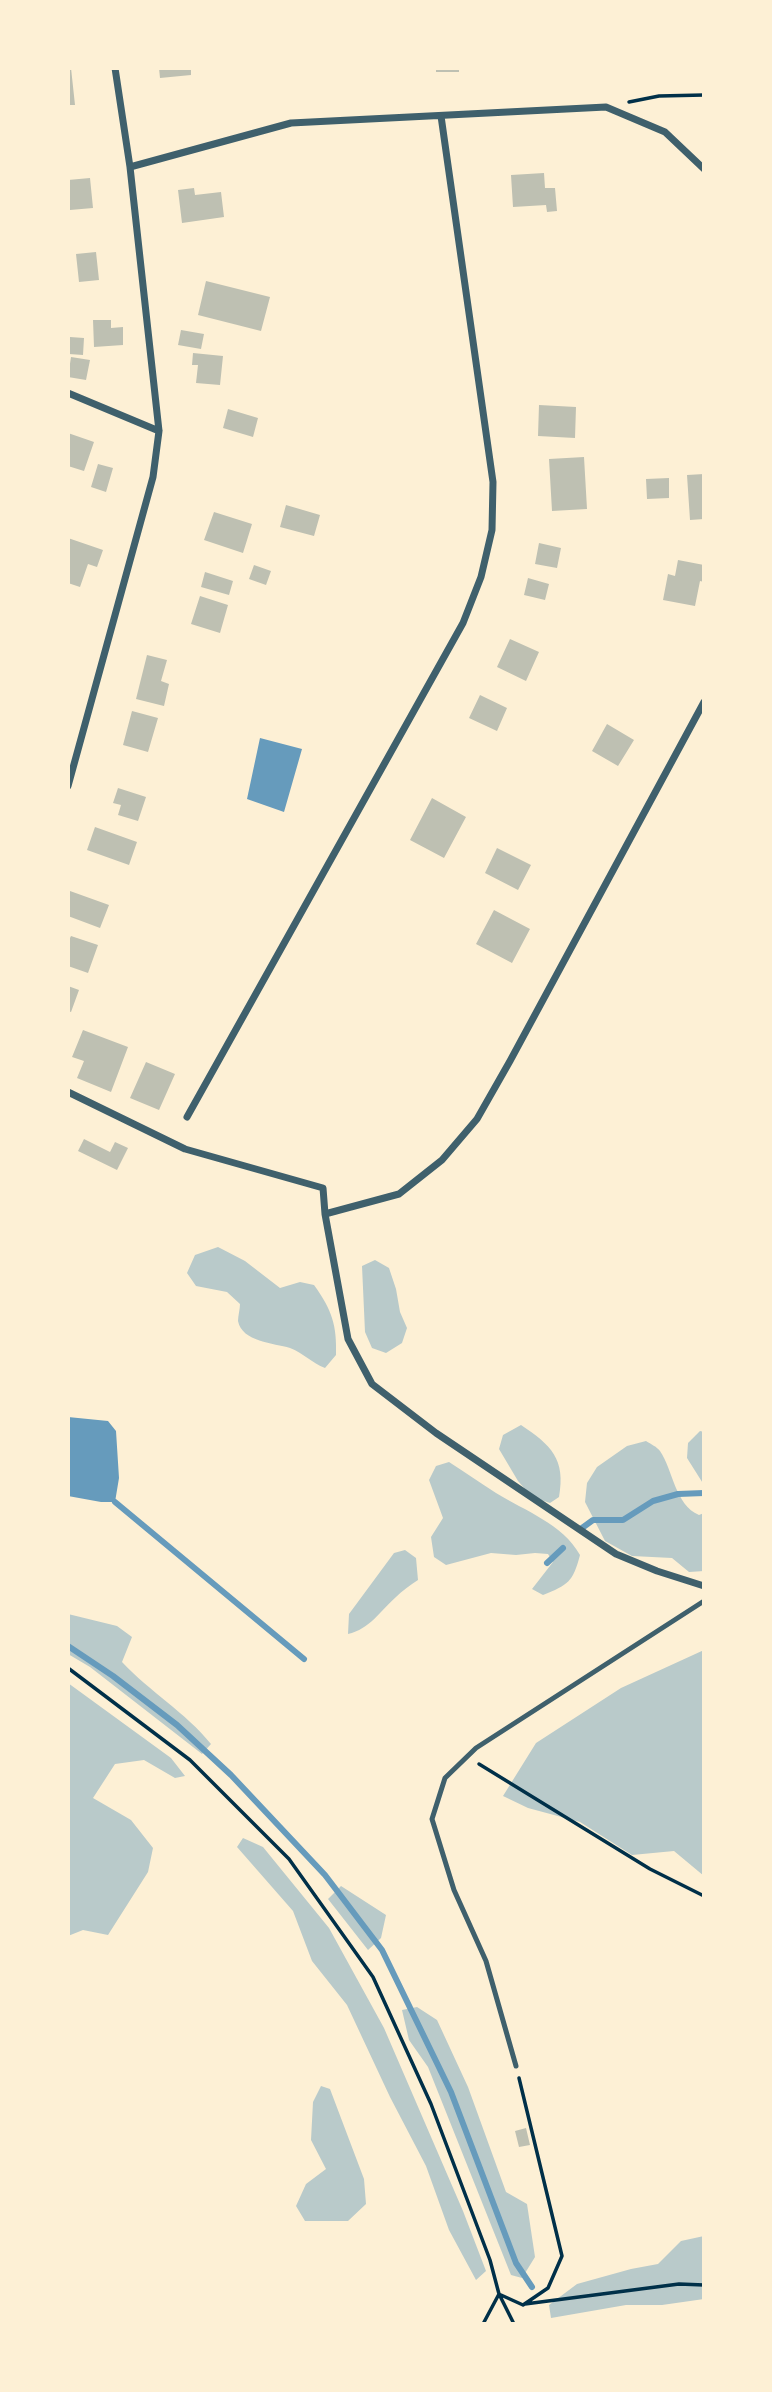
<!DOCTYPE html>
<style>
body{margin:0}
#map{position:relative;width:772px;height:2392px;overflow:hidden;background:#fdf0d5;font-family:Roboto,sans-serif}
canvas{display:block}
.frame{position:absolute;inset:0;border:70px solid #fdf0d5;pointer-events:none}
</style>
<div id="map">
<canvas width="772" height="2392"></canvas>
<div class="frame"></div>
</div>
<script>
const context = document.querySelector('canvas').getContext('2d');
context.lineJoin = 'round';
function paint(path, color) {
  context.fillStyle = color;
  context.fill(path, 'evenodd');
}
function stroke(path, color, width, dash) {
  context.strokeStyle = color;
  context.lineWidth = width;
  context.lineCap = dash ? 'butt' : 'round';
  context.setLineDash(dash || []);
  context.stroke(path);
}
const green = new Path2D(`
 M218 1247 245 1261 280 1288 300 1282 314 1285C332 1310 337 1325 336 1355L325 1368C312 1363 303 1353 290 1348 274 1343 242 1342 238 1321 238 1316 240 1309 240 1304L227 1292 196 1286 187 1273 195 1255Z
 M375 1260 389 1268 396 1289 400 1312 407 1328 402 1343 386 1353 372 1348 365 1332 362 1266Z
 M521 1425C551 1445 566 1459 559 1497L550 1503 532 1497 518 1481 499 1449 503 1435Z
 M700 1431 704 1432V1485L687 1458 688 1443Z
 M646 1441C651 1444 657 1447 660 1451 673 1470 675 1505 699 1515L704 1513V1571L689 1572 672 1558 632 1556 605 1541 585 1502 587 1483 597 1467 627 1446Z
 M449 1462C465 1472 480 1483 496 1493 525 1511 563 1524 580 1555 573 1582 568 1585 543 1595L532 1589 553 1562 548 1554 535 1553 516 1555 491 1553 446 1565 434 1557 431 1537 443 1518 429 1480 436 1466Z
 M405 1550 416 1558 418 1580C410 1585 402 1591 396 1597 380 1611 370 1629 348 1634L349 1614 394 1553Z
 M68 1614 117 1626 132 1637 122 1662C150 1692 185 1712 211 1744L202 1754 90 1667 68 1654Z
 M704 1650V1876L674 1851 632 1855 580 1822 528 1808 503 1796 536 1743 621 1688Z
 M68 1683 171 1758 185 1776 175 1778 144 1760 115 1764 93 1798 131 1820 153 1848 148 1872 108 1935 83 1930 68 1936Z
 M243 1838 263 1847 329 1928 384 2028 463 2211 486 2271 476 2280 449 2230 426 2166 390 2097 347 2005 312 1961 293 1911 237 1847Z
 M341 1886 386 1915 381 1938 368 1950 328 1899Z
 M417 2007 437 2020 468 2087 506 2192 527 2204 535 2257 522 2278 511 2275 428 2067 409 2040 402 2010Z
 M321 2086 330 2089 364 2179 366 2204 348 2221H305L296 2206 306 2184 326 2169 311 2140 313 2102Z
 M704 2236V2299L662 2305H626L551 2318 549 2305 577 2284 631 2269 658 2264 681 2241Z`);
const water = new Path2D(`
 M260 738 302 749 284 812 247 799Z
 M68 1417 108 1421 116 1431 119 1478 115 1502H101L68 1496Z`);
const stream = new Path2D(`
 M115 1502 304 1659
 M582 1528 593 1520H623L653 1501 678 1494 704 1493
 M547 1563 563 1548
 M68 1646 113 1676 177 1725 231 1775 325 1875 382 1950 451 2092 516 2263 532 2287`);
const building = new Path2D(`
 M68 68H71L75 105H68Z
 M159 68H191V75L160 78Z
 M436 68H459V72H436Z
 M544 173 545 188H555L557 211 547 212 546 205 513 207 511 175Z
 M90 178 93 208 70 210 68 180Z
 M194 188 195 195 221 192 224 217 182 223 178 190Z
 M96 252 99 280 79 282 76 254Z
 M206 281 270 297 261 331 198 315Z
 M93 320H111V328L123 327V345L94 347Z
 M181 330 204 334 201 349 178 345Z
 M70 337 84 338 83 355 69 354Z
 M193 353 223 356 220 385 196 383 198 365H192Z
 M71 357 90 360 86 380 68 377Z
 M539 405 576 407 575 438 538 436Z
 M228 409 258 418 253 437 223 428Z
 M68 433 94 442 84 471 68 466Z
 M584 457 587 509 552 511 549 459Z
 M98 464 113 468 106 492 91 487Z
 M704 474V519L690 520 687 475Z
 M669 478V498L647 499 646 479Z
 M286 505 320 515 314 536 280 527Z
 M214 512 252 524 243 553 204 540Z
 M68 538 103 550 97 567 88 564 80 587 68 583Z
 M539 543 561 548 557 568 535 564Z
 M678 560 704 565V582L700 581 695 606 663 600 668 574 675 576Z
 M254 565 271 571 266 585 249 579Z
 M205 572 233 581 229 595 201 587Z
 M528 578 549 584 545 600 524 595Z
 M200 596 228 605 220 633 191 624Z
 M510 639 539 652 526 681 497 667Z
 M147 655 167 660 161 681 169 684 164 706 136 699Z
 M480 695 507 708 497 731 469 718Z
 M132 711 158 718 148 752 123 745Z
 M607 724 634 740 618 766 592 751Z
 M118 788 146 797 138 821 118 815 121 805 113 803Z
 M432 798 466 817 444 858 410 840Z
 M95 827 137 842 129 865 87 850Z
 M497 848 531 865 518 890 485 873Z
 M70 891 109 905 100 928 68 916Z
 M494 910 530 929 512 963 476 944Z
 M71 936 98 945 88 973 68 966V942Z
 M68 986 79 990 71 1012 68 1011Z
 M83 1030 128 1047 111 1092 77 1078 84 1061 72 1057Z
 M146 1062 175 1074 159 1110 130 1098Z
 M84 1139 110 1152 115 1142 128 1148 117 1170 78 1151Z
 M526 2128 530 2145 519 2147 515 2131Z`);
const path = new Path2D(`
 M629 102 659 96 704 95
 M68 1668 190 1760 289 1859 373 1977 431 2104 490 2260 499 2294 514 2324
 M479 1764 650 1869 704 1896
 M501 2295 523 2305 548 2288 562 2256 519 2078
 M525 2304 679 2284 704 2285
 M483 2324 499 2294`);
const service = new Path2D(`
 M516 2066 486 1961 454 1890 432 1819 445 1778 476 1748 704 1601`);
const minor = new Path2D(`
 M130 167 291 123 606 107 665 132 704 169
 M68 393 159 431
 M68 786 153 477 159 431 130 167 115 68
 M68 1092 185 1149 323 1188 325 1214 348 1339 372 1384 436 1433 616 1554 657 1571 704 1586
 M187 1117 463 623 481 577 492 530 493 482 441 116
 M325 1214 399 1194 442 1160 477 1119 510 1061 704 702`);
paint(green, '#b9caca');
paint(water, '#669bbc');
stroke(stream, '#669bbc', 6);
paint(building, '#bec0b2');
stroke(path, '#003049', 3.5);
stroke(service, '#3f606c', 5);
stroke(minor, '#3f606c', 7);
</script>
